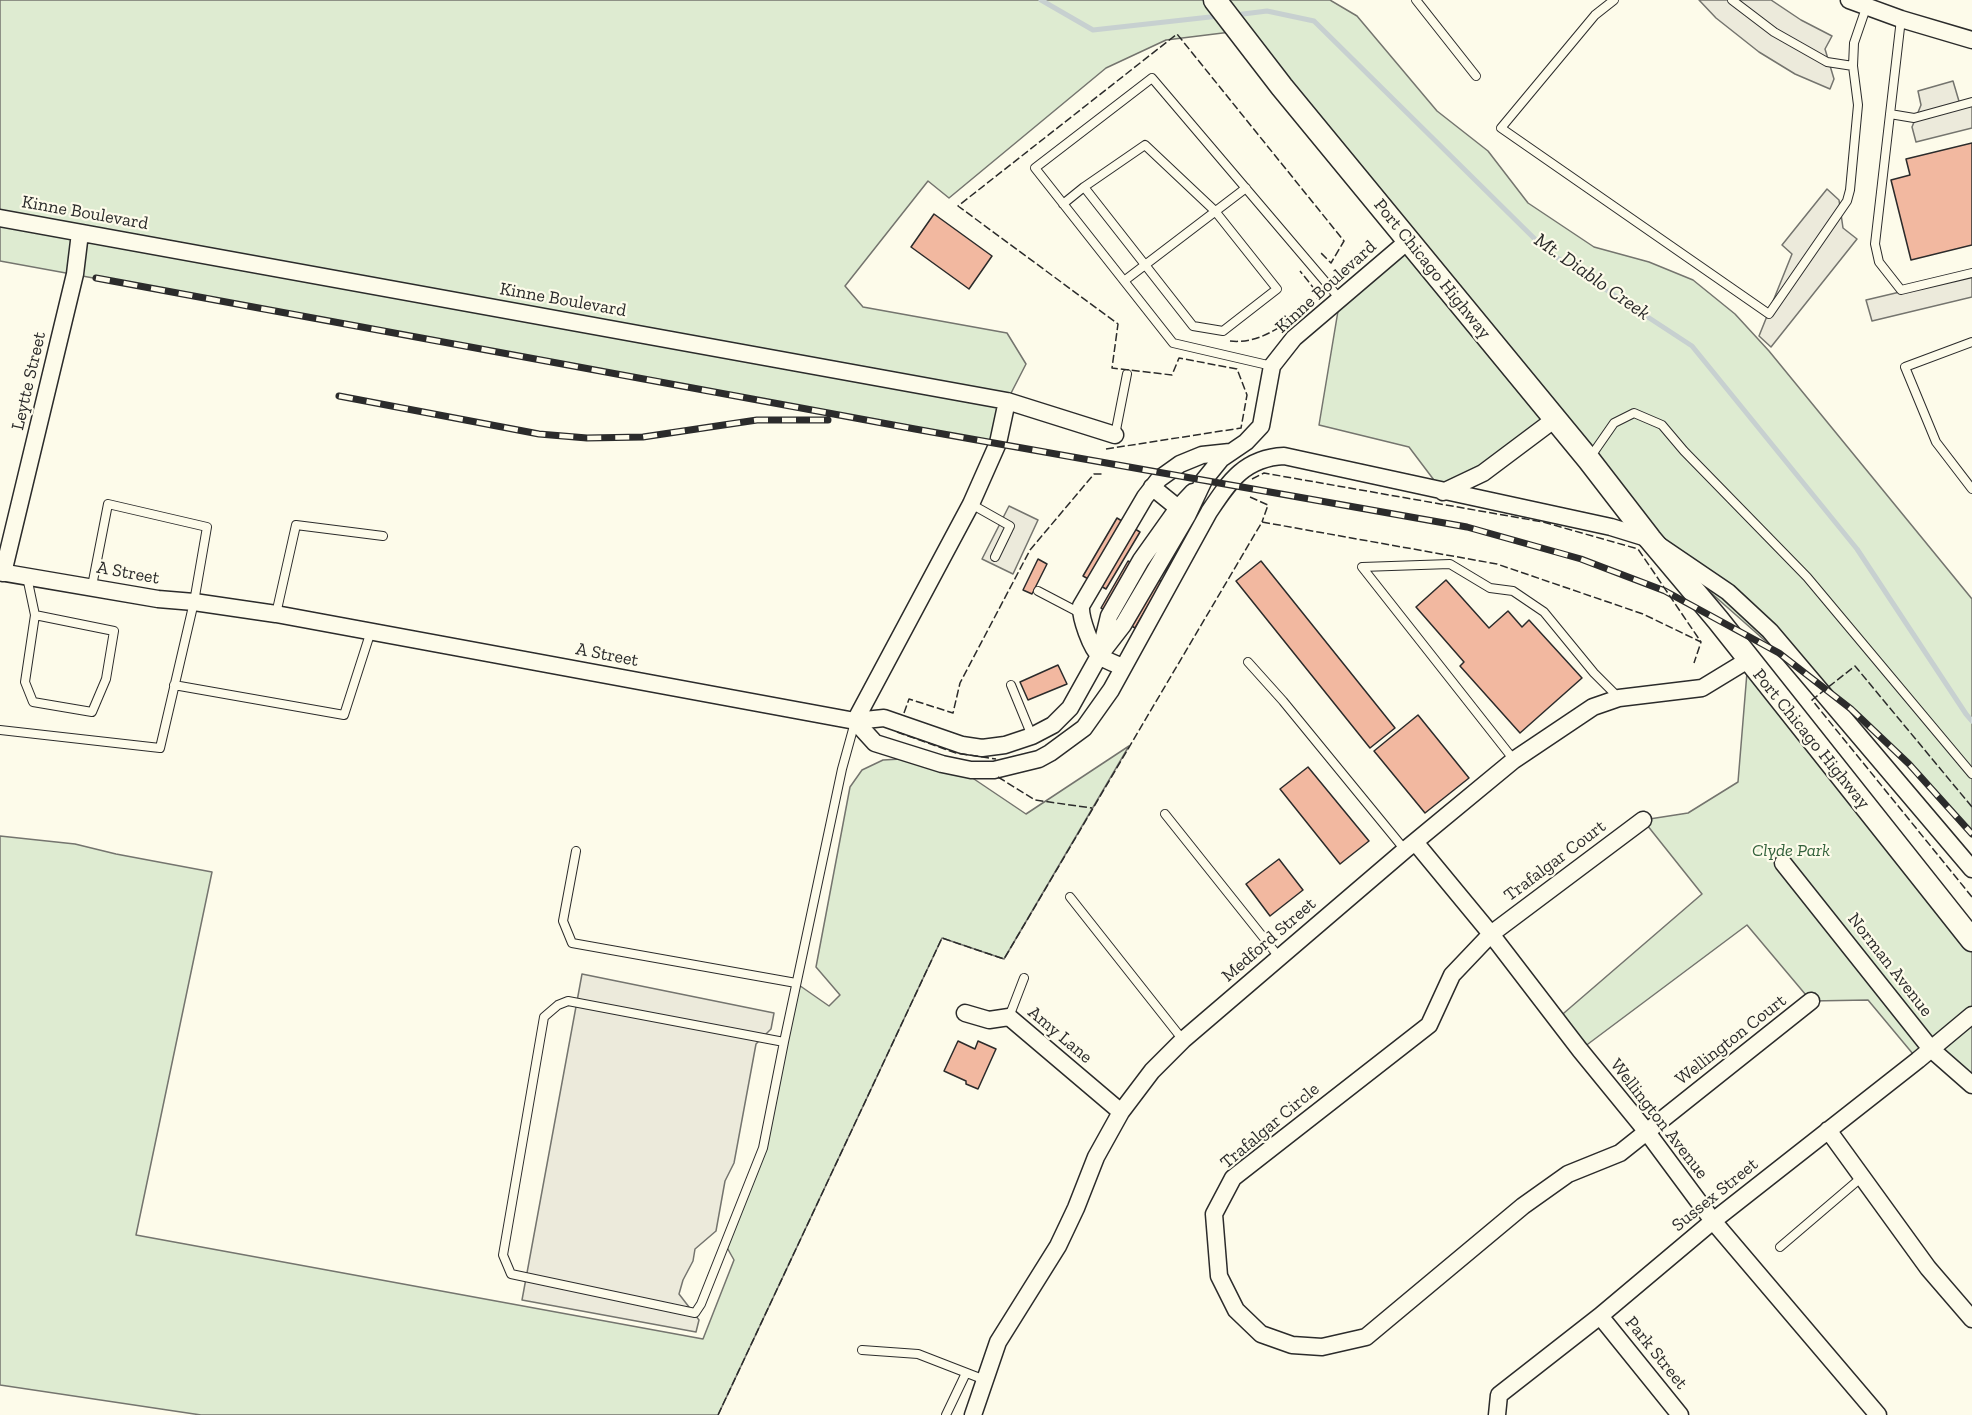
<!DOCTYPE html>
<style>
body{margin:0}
canvas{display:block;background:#fdfbea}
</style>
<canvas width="1972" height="1415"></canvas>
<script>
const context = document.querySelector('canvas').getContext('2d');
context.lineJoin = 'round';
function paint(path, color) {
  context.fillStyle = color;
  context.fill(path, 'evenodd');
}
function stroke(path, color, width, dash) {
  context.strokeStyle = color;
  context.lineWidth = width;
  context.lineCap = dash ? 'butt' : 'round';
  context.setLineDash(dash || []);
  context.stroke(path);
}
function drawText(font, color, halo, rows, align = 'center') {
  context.font = font + ' "Zilla Slab",serif';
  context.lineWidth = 4.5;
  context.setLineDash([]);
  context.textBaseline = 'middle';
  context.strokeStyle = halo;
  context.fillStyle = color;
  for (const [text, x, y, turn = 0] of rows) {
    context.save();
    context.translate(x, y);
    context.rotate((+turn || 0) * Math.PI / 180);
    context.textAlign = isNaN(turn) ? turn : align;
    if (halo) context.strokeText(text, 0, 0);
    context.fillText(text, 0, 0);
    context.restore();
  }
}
const green = new Path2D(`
 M0 0H1330L1357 16 1437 111 1488 151 1528 203 1594 247 1649 262 1693 280 1735 314 1769 351 1972 599V834L1909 764 1851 709 1779 653 1650 539 1555 419 1443 492 1409 447 1319 425 1340 299 1409 240 1239 31 1166 40 1106 68 949 198 928 181 845 286 863 307 1007 333 1026 364 1007 401 998 443 0 261Z
 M1748 660 1972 940V1085L1931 1049 1918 1060 1868 1000 1811 1001 1747 925 1580 1050 1557 1019 1702 894 1643 820 1688 813 1738 782Z
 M1129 746 1004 959 942 938 718 1415H201L0 1385V836L75 844 116 854 212 872 136 1235 703 1339 734 1260 725 1244 763 1148 796 983 829 1006 840 995 816 967 850 787 862 770 883 760 901 759 971 777 1026 814Z`);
const parking = new Path2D(`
 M1699 0H1771L1801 20 1832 36 1825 49 1834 79 1830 89 1795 74 1759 52 1716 18Z
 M1953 81 1961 108 1972 106V128L1916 142 1912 127 1921 105 1918 91Z
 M1827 189 1839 200 1843 228 1857 239 1771 347 1759 336 1792 254 1782 245Z
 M1972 275V297L1872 321 1866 300Z
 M1009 506 1038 520 1013 574 982 559Z
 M582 974 774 1013 771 1029 756 1044 734 1163 725 1181 716 1231 695 1249 693 1261 683 1280 679 1294 699 1320 696 1332 522 1300Z`);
const stream = new Path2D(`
 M1041 0 1093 30 1219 16
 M1235 15 1267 11 1314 21 1547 251 1692 346 1857 549 1966 714 1972 721`);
const building = new Path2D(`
 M1972 143V245L1911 260 1891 180 1910 175 1906 159Z
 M934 214 992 256 969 289 911 247Z
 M1117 518 1140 532 1106 589 1083 576Z
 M1038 559 1047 564 1032 594 1023 590Z
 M1128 561 1162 582 1135 628 1101 608Z
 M1261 561 1395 728 1370 748 1236 581Z
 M1446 580 1489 628 1508 611 1522 627 1529 620 1582 678 1520 733 1460 666 1464 662 1416 607Z
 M1058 665 1067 684 1028 700 1020 682Z
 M1418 715 1469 778 1425 813 1374 751Z
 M1308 767 1369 841 1340 864 1280 789Z
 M1279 859 1303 890 1270 916 1246 884Z
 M958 1041 975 1049 978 1041 996 1049 978 1089 966 1084V1081L944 1071Z`);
const lane = new Path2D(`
 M1416 0 1476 76
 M1614 0 1595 15 1501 128 1769 314 1847 201 1850 190 1858 105 1853 66 1854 43 1866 8
 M1732 0 1774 32 1827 62 1853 66
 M1901 19 1875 244 1879 262 1901 290 1972 273
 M1890 114 1914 118 1972 102
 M1145 145 1215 211 1277 289 1223 331 1193 326 1084 187Z
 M1063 204 1084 187
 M1124 281 1246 188
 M1272 366 1173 343 1035 168 1152 78 1340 299
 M1115 435 1127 374
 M1589 459 1614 423 1634 413 1662 425 1684 451 1807 577 1972 774
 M1972 489 1936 442 1905 367 1972 342
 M971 504 1010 526 995 557
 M27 577 35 615 25 682 33 702 92 712 106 679 114 631 35 615
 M1038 591 1080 613
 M276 614 296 525 383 536
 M1248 662 1283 701 1405 850
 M174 685 344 715 371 631
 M1011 685 1032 736
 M0 730 160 748 194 602 207 527 108 504 92 586
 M1514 760 1362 567 1450 564 1490 588 1513 591 1544 612 1594 673 1619 698
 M1165 814 1279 957
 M576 851 563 921 572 943 796 983
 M1070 897 1183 1040
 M1009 1017 1024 978
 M784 1042 763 1148 701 1304 695 1313 511 1274 503 1255 544 1017 558 1005 568 1001 784 1042 842 769 855 722
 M1780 1247 1862 1177
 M862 1350 918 1354 985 1380
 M946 1415 966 1373`);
const street = new Path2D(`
 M1849 0 1901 19 1972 40
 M0 218 1007 401 1115 435
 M1152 487 1178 508
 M1443 492 1483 473 1555 419
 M0 572 158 599 194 602 276 614 855 721 971 504 998 443 1007 401
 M3 573 75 274 80 233
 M1101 649 1109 616 1141 560 1178 508 1193 492
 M1123 667C1116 664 1106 661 1100 656 1091 649 1080 617 1081 606L1145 497 1159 479 1180 464 1202 455 1230 452
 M855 721 875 743 942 764 971 770H994L1039 759 1050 753 1084 728 1111 690 1209 512C1229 482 1244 458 1284 456L1611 527 1650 539 1728 592 1770 631 1972 869
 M855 721 884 718 962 745 982 748 1005 745 1032 736 1053 725 1070 708 1099 656 1123 625 1187 516 1204 480 1221 459 1246 442 1261 426 1272 366 1294 338 1409 240
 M1643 820 1491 934 1452 975 1429 1025 1233 1178 1214 1214 1219 1276 1236 1310 1261 1334 1292 1345 1322 1347 1366 1337 1523 1206 1568 1174 1620 1153 1811 1001
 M1415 842 1491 934 1580 1050 1647 1132 1713 1221 1878 1415
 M1783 863 1931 1049 1972 1085
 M965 1013 989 1020 1009 1017 1121 1112
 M1828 1130 1928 1268 1972 1319
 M1600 1316 1680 1415
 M973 1415 998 1342 1058 1246 1076 1208 1096 1157 1121 1112 1152 1071 1183 1040 1405 850 1514 760 1593 707 1619 698 1702 688 1748 660
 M1497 1415 1499 1395 1600 1316 1713 1221 1918 1060 1972 1015`);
const secondary = new Path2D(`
 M1215 0 1282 87 1589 460 1650 539 1718 620 1972 940`);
const rail = new Path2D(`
 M96 278 915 429 1467 527 1581 559 1665 591 1779 653 1851 709 1909 764 1972 834
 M339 396 539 434 587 438 643 437 757 420H828`);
const fence = new Path2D(`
 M1230 341C1265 345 1294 317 1320 296L1300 271
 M1106 449 1241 428 1247 395 1237 369 1179 358 1172 375 1112 368 1118 324 958 206 1177 34 1344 241 1331 263 1321 253
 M1252 479 1264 473 1543 522 1638 549 1701 642
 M1250 497 1268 505 1262 522
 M904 713 909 699 953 713 960 683 1030 550 1094 474H1103
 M897 732 956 753 996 759
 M998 777 1035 800 1092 808
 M1972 807 1855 666 1812 700 1972 897
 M718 1415 942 938 1004 959 1262 522 1497 564 1643 614 1701 642 1694 663`);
const streetNames = [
 ["Kinne Boulevard",85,213,10],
 ["Port Chicago Highway",1432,269,51],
 ["Kinne Boulevard",1326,287,-42],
 ["Kinne Boulevard",563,300,10],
 ["Leytte Street",29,381,-77],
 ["A Street",128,573,10],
 ["A Street",607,655,11],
 ["Port Chicago Highway",1811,739,51],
 ["Trafalgar Court",1555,861,-37],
 ["Medford Street",1269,940,-41],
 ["Norman Avenue",1890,965,52],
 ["Amy Lane",1060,1035,40],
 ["Wellington Court",1731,1040,-38],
 ["Wellington Avenue",1659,1119,52],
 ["Trafalgar Circle",1270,1126,-40],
 ["Sussex Street",1715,1195,-39],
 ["Park Street",1656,1353,51]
];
const parkNames = [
 ["Clyde Park",1791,851]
];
const waterNames = [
 ["Mt. Diablo Creek",1592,277,35]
];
paint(green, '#deebd1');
stroke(green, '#74746e', 1.5);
paint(parking, '#eceadb');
stroke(parking, '#74746e', 1.5);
stroke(stream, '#c7d0d0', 5);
paint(building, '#f2b8a0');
stroke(building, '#2b2b2b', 1.5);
stroke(lane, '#2b2b2b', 10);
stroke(street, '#2b2b2b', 19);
stroke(secondary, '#2b2b2b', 25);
stroke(lane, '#fdfbea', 8);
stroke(street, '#fdfbea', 16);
stroke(secondary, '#fdfbea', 22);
stroke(rail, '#2b2b2b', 7);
stroke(rail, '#fdfbea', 4.5, [14]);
stroke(fence, '#2b2b2b', 1.5, [8, 3]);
drawText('18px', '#2b2b2b', '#fdfbea', streetNames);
drawText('italic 18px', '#34623c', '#fdfbea', parkNames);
drawText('italic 20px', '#2b2b2b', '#fdfbea', waterNames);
</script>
